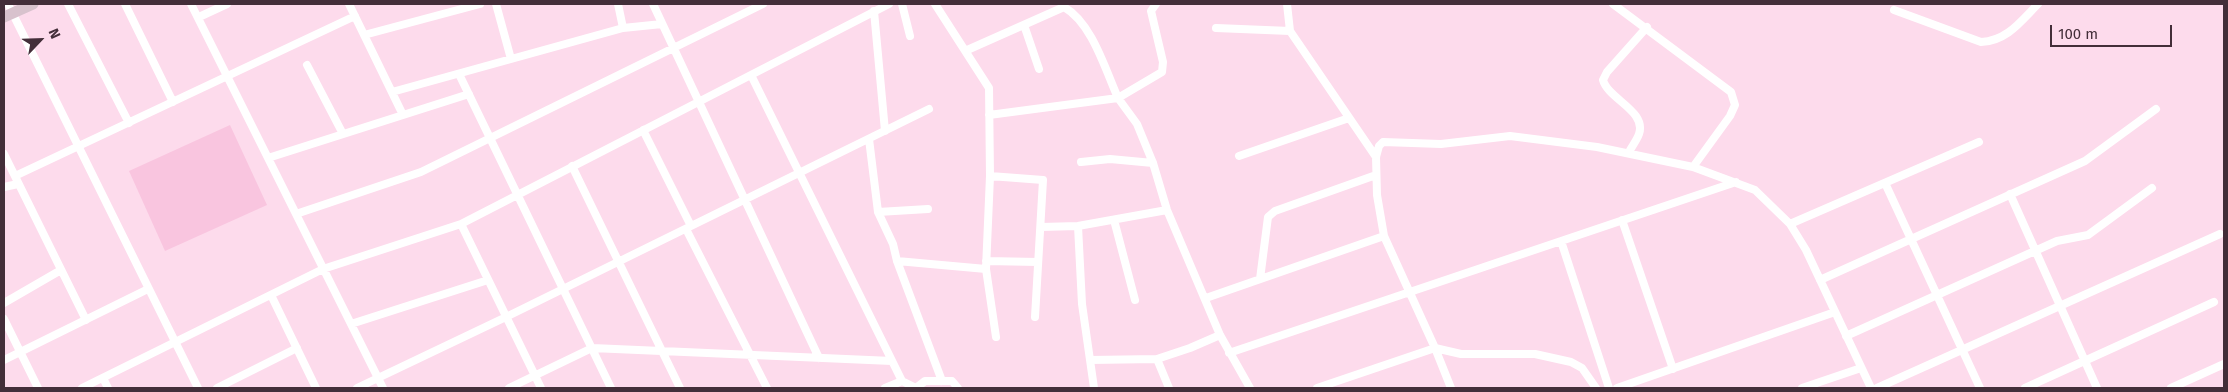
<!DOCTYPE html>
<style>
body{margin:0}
#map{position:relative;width:2228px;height:392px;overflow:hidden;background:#fddbec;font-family:"Fira Sans",sans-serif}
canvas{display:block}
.frame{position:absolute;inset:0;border:5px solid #432e39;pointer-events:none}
.north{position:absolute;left:15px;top:15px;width:50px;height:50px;-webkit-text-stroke:4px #fddbec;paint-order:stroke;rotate:66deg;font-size:14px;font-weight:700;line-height:20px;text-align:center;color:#432e39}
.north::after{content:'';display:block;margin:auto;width:18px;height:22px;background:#432e39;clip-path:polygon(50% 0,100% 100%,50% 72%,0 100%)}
.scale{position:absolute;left:2050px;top:25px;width:122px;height:22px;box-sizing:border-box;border:2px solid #432e39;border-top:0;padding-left:6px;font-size:15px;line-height:18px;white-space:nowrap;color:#432e39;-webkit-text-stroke:4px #fddbec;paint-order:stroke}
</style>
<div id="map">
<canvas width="2228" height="392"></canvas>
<div class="frame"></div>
<div class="north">N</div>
<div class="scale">100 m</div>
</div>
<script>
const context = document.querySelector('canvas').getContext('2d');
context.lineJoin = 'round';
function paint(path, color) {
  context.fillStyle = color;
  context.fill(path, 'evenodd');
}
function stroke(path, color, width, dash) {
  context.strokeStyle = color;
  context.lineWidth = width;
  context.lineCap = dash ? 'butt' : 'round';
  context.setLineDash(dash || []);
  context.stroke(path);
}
const green = new Path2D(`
 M230 125 267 205 165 251 129 171Z`);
const street = new Path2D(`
 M8 4 198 388
 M68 4 129 123
 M125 4 173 102
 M191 4 383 388
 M349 4 403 115
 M496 4 511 59
 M618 4 623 28
 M653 4 819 358
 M902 4 910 36
 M935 4 989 88 990 176 986 269 996 337
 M1287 4 1290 31 1376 157
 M1613 4 1731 92 1735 105 1730 116 1693 167
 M1894 10 1981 42C2007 41 2021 21 2038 4
 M874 11 885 131
 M199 17 227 4
 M1024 25 1039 69
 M1216 28 1290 31
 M364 35 480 4
 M965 51 1064 7C1092 23 1105 69 1118 98L1162 72 1163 62 1151 11 1156 4
 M307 65 343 134
 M459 74 611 388
 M751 75 902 381 916 388
 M392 92 623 28 662 24
 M989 115 1118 98 1137 124 1153 163 1167 210 1220 335 1250 388
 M643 130 691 226
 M869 139 878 212 893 244 897 261 942 381
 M1629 152C1632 146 1637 140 1639 134 1647 111 1608 99 1603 80L1607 72 1647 27
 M4 154 86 320
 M1239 156 1349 118
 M268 158 469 94
 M1081 162 1110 159 1153 163
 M572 166 680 388
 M15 176 355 16
 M990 176 1043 180 1035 317
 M1885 183 1980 388
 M4 187 18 184
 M2010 194 2097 388
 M878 212 928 209
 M296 214 421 172 763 4
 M1114 220 1135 300
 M1622 220 1673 369
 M461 224 541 388
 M1790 224 1979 142
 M1078 226 1082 304 1094 388
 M1041 227 1078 226 1167 210
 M686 229 767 388
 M1561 241 1609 388
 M897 261 986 269
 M986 261 1038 262
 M1260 279 1268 217 1275 211 1376 175
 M1820 280 2085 161 2156 109
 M271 295 316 388
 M1206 298 1384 236
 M4 303 61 270
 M4 319 38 388
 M351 324 488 280
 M1846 336 2057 241 2088 235 2152 188
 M1229 353 1736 182
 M1157 359 1169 388
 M4 360 148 289
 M1090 360 1157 359 1190 348 1220 335
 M103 378 108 388
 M82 388 323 269 461 224 889 4
 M217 388 297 348
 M357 388 506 317 929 109
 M509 388 592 348 892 361
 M885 388 902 381
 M916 388 925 381H952L958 388
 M1317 388 1435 348 1461 354H1535L1571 362 1582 368 1596 388
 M1451 388 1435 348 1384 236 1377 195 1376 157 1379 146 1383 142 1441 144 1510 136 1597 147 1693 167 1755 190 1790 224 1806 250 1871 388
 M1617 388 1835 312
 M1802 388 1861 368
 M1877 388 2220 234
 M2025 388 2214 302
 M2171 388 2224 364`);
const secondary = new Path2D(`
 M4 17 33 4`);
paint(green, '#f9c5df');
stroke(street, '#fff', 8);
stroke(secondary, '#d8c2cd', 11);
</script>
